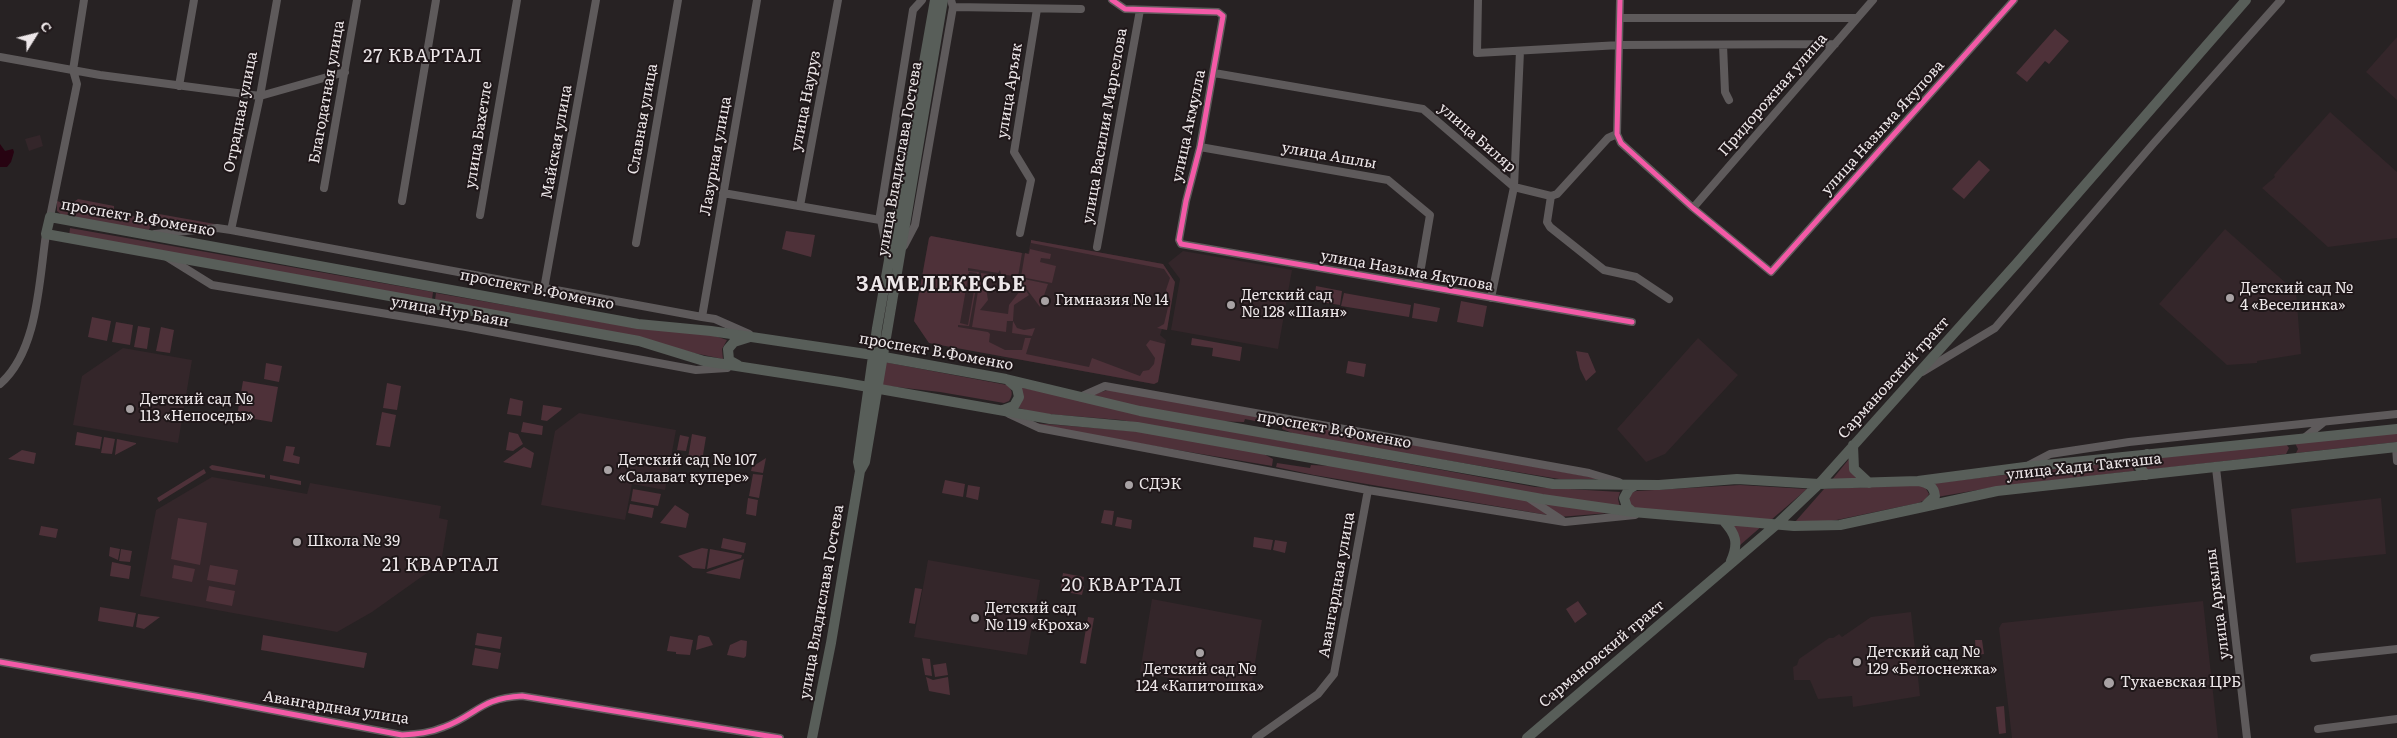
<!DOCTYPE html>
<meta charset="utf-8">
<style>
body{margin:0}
#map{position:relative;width:2397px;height:738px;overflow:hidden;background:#272223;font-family:Literata,serif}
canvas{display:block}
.north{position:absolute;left:10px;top:10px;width:50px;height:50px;-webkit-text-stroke:4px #1f1719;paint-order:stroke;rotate:54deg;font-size:14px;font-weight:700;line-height:20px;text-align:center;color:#ede7e9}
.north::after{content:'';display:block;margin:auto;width:18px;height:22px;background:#ede7e9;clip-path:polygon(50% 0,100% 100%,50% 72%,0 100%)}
</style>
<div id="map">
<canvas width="2397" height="738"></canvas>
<div class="north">С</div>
</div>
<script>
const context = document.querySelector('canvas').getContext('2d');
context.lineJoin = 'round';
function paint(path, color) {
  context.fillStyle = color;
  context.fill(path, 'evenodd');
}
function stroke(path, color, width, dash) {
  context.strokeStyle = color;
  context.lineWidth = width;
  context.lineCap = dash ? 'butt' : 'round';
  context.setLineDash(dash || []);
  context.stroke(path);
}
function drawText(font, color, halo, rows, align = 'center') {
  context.font = font + ' Literata,serif';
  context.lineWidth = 4;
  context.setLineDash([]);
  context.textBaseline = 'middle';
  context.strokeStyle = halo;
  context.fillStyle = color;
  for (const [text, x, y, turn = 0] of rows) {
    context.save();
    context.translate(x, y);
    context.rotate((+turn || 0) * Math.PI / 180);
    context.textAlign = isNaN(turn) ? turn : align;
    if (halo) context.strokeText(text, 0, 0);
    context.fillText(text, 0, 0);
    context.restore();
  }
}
const built = new Path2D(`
 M2397 37V100L2366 72Z
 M2330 112 2397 172V238L2328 247 2262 188 2275 177 2274 175Z
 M40 135 43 146 29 151 25 139Z
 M2225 229 2296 292 2301 354 2257 361V363L2227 365 2159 304Z
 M931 236 1028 254 1031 240 1163 264 1175 282 1167 330 1162 329 1160 335 1166 340 1158 382 1154 384 929 343 914 321 929 238Z
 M1183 251 1292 270 1278 349 1171 330 1180 279 1168 263Z
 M1698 338 1738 375 1665 454 1646 462 1617 429Z
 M123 348 192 360 178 443 73 425 82 376Z
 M579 413 676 430 665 490 632 484 625 520 541 505 555 431Z
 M212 477 307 494 310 483 441 506 439 518 448 520 441 563 372 612 337 632 140 596 156 510Z
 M2381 498 2386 554 2296 563 2291 509Z
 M928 560 1040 580 1027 655 914 637Z
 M1152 599 1262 620 1250 694 1140 672Z
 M2203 601 2218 738H2012L1999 628 2002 623Z
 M1911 612 1920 696 1853 707 1852 696 1818 699 1810 680H1794L1793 667 1797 665 1799 659 1829 638H1833L1839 634 1842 637 1871 617Z`);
const green = new Path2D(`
 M2055 29 2069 41 2049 64 2045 61 2027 82 2016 73Z
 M1979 160 1990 170 1964 199 1952 189Z
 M78 199 114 206V209L118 213 153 220 149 230 71 220 74 202Z
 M57 201 69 205 67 219 57 211Z
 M159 214 226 226 163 229 158 225Z
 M70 228 433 292 432 300 69 236Z
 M786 231 815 235 811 257 782 249Z
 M931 236 1022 253 1018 277 1001 274 1000 270 998 273 968 268V271L979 272 969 326 958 325V327L988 332 990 334 989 342 1005 350H1022L1025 338H1031L1026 354 1089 367 1092 358 1140 376 1143 371 1149 370 1154 364 1155 358 1146 345 1150 340 1165 344 1158 382 1154 384 929 343 914 321 929 238ZM969 272 977 273 968 325 960 323Z
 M1031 240 1163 264 1175 282 1167 330 1157 328 1164 324 1170 299 1166 290 1170 278 1164 269 1031 243Z
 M1030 249 1051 254 1050 259 1041 258 1040 262 1056 266 1052 283 1021 277 1025 253 1029 254Z
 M981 273 990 274 985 282 988 300 980 310 1008 314 1009 305 1023 287 1029 295 1014 305 1013 321 1017 328 1024 330 1035 328 1032 336 1012 333 1013 321H1007L1006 332 972 327Z
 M1024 279 1048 284 1040 307 1023 284Z
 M1316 286 1342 291 1340 305 1314 301Z
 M436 293 643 329 706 333 727 340 722 349 723 359 435 300Z
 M1344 293 1411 305 1409 317 1341 306Z
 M1461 301 1487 306 1483 327 1457 322Z
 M1414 303 1440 308 1437 322 1412 318Z
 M92 317 111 321 107 341 88 337Z
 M116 322 133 325 130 345 112 342Z
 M138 326 150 328 147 349 134 347Z
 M161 327 174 330 170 353 156 351Z
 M1192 338 1242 347 1240 361 1212 356 1213 348 1191 345Z
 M1576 351 1588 353 1596 372 1586 381 1580 369Z
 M1348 361 1366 364 1364 377 1346 373Z
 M884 362 1007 385C1013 390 1013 395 1009 401L1004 403 940 392 879 385Z
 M266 363 282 366 279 382 264 379Z
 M243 381 278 387 272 422 237 416Z
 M387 383 401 386 397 410 383 408Z
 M1019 387 1278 440 1535 487 1620 492 1618 499 1620 507 1550 498 1121 420 1036 413 1016 407Z
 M1108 390 1280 419 1279 426 1245 419 1244 422C1193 422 1140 407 1091 395Z
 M510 398 523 401 521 416 507 414Z
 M543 405 562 408 561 410 547 421 541 420Z
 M382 412 396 415 390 447 376 445Z
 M1284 420 1601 479H1559L1300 436 1282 429Z
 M523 422 543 426 542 435 521 432Z
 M1033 423 1145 432 1260 452 1273 459 1272 466 1042 427Z
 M77 432 102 437 100 449 75 445Z
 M509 432 518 434 523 444 513 451 506 450Z
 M2397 432V442L2296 453 2298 449 2295 443Z
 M692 434 706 437 702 461 688 458Z
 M680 435 689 437 686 451 677 450Z
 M104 437 115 439 112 454 101 453Z
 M117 439 136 443V444L115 455Z
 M2286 444 2289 448 2286 454 2146 470 2143 466 2145 460 2147 459Z
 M286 446 295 447 293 455 300 457 299 464 283 461Z
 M524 447 534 453 531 468 503 462Z
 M22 450 36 453 34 464 8 459Z
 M766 458 763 473 751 471 752 467Z
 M1849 459 1858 479 1831 481Z
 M2133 460 2132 466 2134 471 1995 487 1937 497 1935 483Z
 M1277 463 1310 468 1311 465 1332 466 1609 513 1559 517 1314 475 1276 467Z
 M212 465 265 475V478L212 470 209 467Z
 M204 469 206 473 159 502 157 498Z
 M753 474 763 475 759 498 749 496Z
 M270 475 301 481V485L270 479Z
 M945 480 965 484 963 497 942 493Z
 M968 485 980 487 978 500 966 497Z
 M1740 485 1807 489 1771 520 1631 508 1627 497 1631 492 1637 491Z
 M1919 485 1925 487 1929 494 1925 500 1918 503 1827 522H1795L1824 489Z
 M633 489 661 494 658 506 631 501Z
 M748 498 758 500 756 516 746 514Z
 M630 504 654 508 652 518 628 513Z
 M675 505 689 514 686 528 660 523Z
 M1104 510 1114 511 1112 525 1101 523Z
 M1117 517 1132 520 1131 529 1115 526Z
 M178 518 207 523 200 565 171 559Z
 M1730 523 1762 526 1739 546Z
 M41 526 58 529 56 538 39 535Z
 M1254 537 1273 540 1271 550 1253 547Z
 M723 538 746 543 744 553 721 548Z
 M1275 540 1287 542 1285 553 1273 550Z
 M110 547 120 549 118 560 109 556Z
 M702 548 708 549 705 569 693 568 678 556Z
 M121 549 132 551 130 562 119 561Z
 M710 549 742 555 741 558 707 569Z
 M744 559 740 579 706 573 707 572Z
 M112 562 131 566 129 579 110 576Z
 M174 565 195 569 192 582 172 578Z
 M210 565 238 570 235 585 207 580Z
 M1063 573 1084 577 1083 583 1062 579Z
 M1062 582 1084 586 1082 595 1060 591Z
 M209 586 235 591 232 606 206 601Z
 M915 588 922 589 915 624 909 623Z
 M1578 601 1587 614 1575 623 1566 609Z
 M100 607 136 613 133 627 98 621Z
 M138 614 160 617 144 629 136 627Z
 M1088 617 1094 618 1086 664 1080 663Z
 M477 633 502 637 500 649 475 645Z
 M263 635 367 653 364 668 261 650Z
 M700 635 709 637 713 645 696 650 698 636Z
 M670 636 693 640 690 655 676 654V652L667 651Z
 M741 640 747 641 746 656 744 658 727 655 730 645Z
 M1975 640H1982L1984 654 1976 655Z
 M475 648 501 653 498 669 472 665Z
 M922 658 930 659 932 676 925 675Z
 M946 663 948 675 935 677 933 665Z
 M926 677 933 680 948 677 950 695 929 691Z
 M2004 706 2006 733 1999 734 1996 707Z`);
const water = new Path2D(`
 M0 144 5 151 13 149 14 152 11 162 7 167H0Z`);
const minor = new Path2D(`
 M1112 0 1125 9 1218 12 1223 16 1200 147 1186 201 1179 240 1181 244 1632 322
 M1478 0 1477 53 1620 45 1835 44
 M1620 0 1617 134 1621 143 1693 208 1771 272 2014 0
 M953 7 1081 9
 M1620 18H1857
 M1723 45 1725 92 1729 100
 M0 57 100 75 260 96 345 72
 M1214 73 1423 109 1514 187 1551 196 1547 222 1550 227 1604 270 1636 277 1669 299
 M179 86 194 0
 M1200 147 1388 180 1430 215 1418 285
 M324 188 357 0
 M723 193 880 220
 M1551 196 1557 194 1608 138 1617 134
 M402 201 436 0
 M800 206 838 0
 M1693 208 1873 0
 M480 215 517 0
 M50 217 77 84 73 70 84 0
 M231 230 260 96 277 0
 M1020 233 1031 180 1014 152 1037 9
 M155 234 217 228 231 230 702 317 715 319 749 334
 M636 243 678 0
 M904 246 915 225 953 7 951 0
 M1097 247 1140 10
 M888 256 880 215 913 10 922 0
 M167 257 212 285 466 327 696 370 727 368
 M544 289 596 0
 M1491 298 1514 187 1520 51
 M702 317 757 0
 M1922 372 1995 328 2153 144 2281 0
 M0 384C38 351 39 281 46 234
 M1080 397 1105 386 1589 473 1619 482
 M1009 414 1039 428 1368 490 1565 522 1635 515
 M2304 438 2324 422
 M2396 447 2397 461
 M2029 465 2050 454 2129 442 2397 414
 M2216 468 2247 738
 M1530 499 1562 520
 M2314 658 2397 649
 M0 662 201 697 402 735C417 734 430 733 444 727 477 715 480 698 522 696L780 738
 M2318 729 2397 719
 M1256 738 1318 694 1334 674 1368 490`);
const major = new Path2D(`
 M738 365 729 360 728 349 734 342 750 337
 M1003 410 1014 406 1019 397 1017 388 1009 381
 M2397 429 2025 467 1918 481 1819 484 1737 479 1659 485 1553 484 1140 411 1006 379 873 355 711 331 638 324 50 217 46 234 639 341 704 361 840 382 1050 419 1137 427 1542 499 1633 512 1794 526 1840 525 1997 491 2397 447
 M1853 445 1854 469 1869 483
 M860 471 858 462 877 328 935 0
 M2146 475 2138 465 2140 460 2147 454
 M1919 481C1928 483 1934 486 1935 496L1925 506
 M1633 512 1627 507 1624 498 1629 489 1636 485
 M1723 520C1736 534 1739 543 1731 561
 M812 738 831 643 860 471 865 462 943 0
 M1527 738 1776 525 1819 484 2017 263 2246 0`);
const cycleway = new Path2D(`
 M1112 0 1125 9 1218 12 1223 16 1200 147 1186 201 1179 240 1181 244 1632 322
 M1620 0 1617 134 1621 143 1693 208 1771 272 2014 0
 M0 662 201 697 402 735C417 734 430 733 444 727 477 715 480 698 522 696L780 738`);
const markers = [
 [2230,298,5,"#a8a2a4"],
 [1045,301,5,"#a8a2a4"],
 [1231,305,5,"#a8a2a4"],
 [130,409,5,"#a8a2a4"],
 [608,470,5,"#a8a2a4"],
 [1129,485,5,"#a8a2a4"],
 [297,542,5,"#a8a2a4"],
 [975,618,5,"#a8a2a4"],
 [1200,653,5,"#a8a2a4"],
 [1857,662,5,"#a8a2a4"],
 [2109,683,6,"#a8a2a4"]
];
const streetNames = [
 ["улица Аръяк",1010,91,-81],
 ["Благодатная улица",327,92,-80],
 ["Придорожная улица",1773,95,-49],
 ["улица Науруз",806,101,-79],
 ["Отрадная улица",241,112,-79],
 ["Славная улица",643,119,-80],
 ["улица Василия Маргелова",1105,126,-80],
 ["улица Акмулла",1189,126,-78],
 ["улица Назыма Якупова",1883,128,-48],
 ["улица Бахетле",479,135,-81],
 ["улица Биляр",1477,138,41],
 ["Майская улица",557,142,-80],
 ["Лазурная улица",716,156,-80],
 ["улица Ашлы",1329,156,10],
 ["улица Владислава Гостева",900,159,-80],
 ["проспект В.Фоменко",138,218,10],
 ["улица Назыма Якупова",1407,271,10],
 ["проспект В.Фоменко",537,290,11],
 ["улица Нур Баян",450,312,10],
 ["проспект В.Фоменко",936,352,10],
 ["Сармановский тракт",1894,378,-48],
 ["проспект В.Фоменко",1334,430,10],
 ["улица Хади Такташа",2084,467,-6],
 ["Авангардная улица",1337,585,-80],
 ["улица Владислава Гостева",822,602,-80],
 ["улица Аркылы",2218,604,-97],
 ["Сармановский тракт",1602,654,-40],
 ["Авангардная улица",336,708,9]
];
const poiNames = [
 ["Детский сад №",2240,289],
 ["4 «Веселинка»",2240,306],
 ["Детский сад",1241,296],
 ["№ 128 «Шаян»",1241,313],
 ["Гимназия № 14",1055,301],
 ["Детский сад №",140,400],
 ["113 «Непоседы»",140,417],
 ["Детский сад № 107",618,461],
 ["«Салават купере»",618,478],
 ["СДЭК",1139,485],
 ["Школа № 39",307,542],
 ["Детский сад",985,609],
 ["№ 119 «Кроха»",985,626],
 ["Детский сад №",1867,653],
 ["129 «Белоснежка»",1867,670],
 ["Детский сад №",1200,670,"center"],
 ["124 «Капитошка»",1200,687,"center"],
 ["Тукаевская ЦРБ",2120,683]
];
const quarterNames = [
 ["27 КВАРТАЛ",423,57],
 ["21 КВАРТАЛ",441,566],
 ["20 КВАРТАЛ",1122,586]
];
const districtNames = [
 ["ЗАМЕЛЕКЕСЬЕ",941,285]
];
paint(built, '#34262a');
paint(green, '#4e3139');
paint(water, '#270311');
stroke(minor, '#5e5a5b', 8);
stroke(major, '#585e59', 10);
stroke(cycleway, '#f35aa7', 5);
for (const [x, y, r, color] of markers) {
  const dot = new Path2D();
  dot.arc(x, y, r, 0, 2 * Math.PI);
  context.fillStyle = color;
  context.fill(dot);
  stroke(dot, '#1f1719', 2);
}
drawText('15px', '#ede7e9', '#1f1719', streetNames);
drawText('15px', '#ede7e9', '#1f1719', poiNames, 'left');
context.letterSpacing = '1px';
drawText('18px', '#ede7e9', '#1f1719', quarterNames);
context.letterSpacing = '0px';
context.letterSpacing = '1px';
drawText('bold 20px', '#ede7e9', '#1f1719', districtNames);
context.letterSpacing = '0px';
</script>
